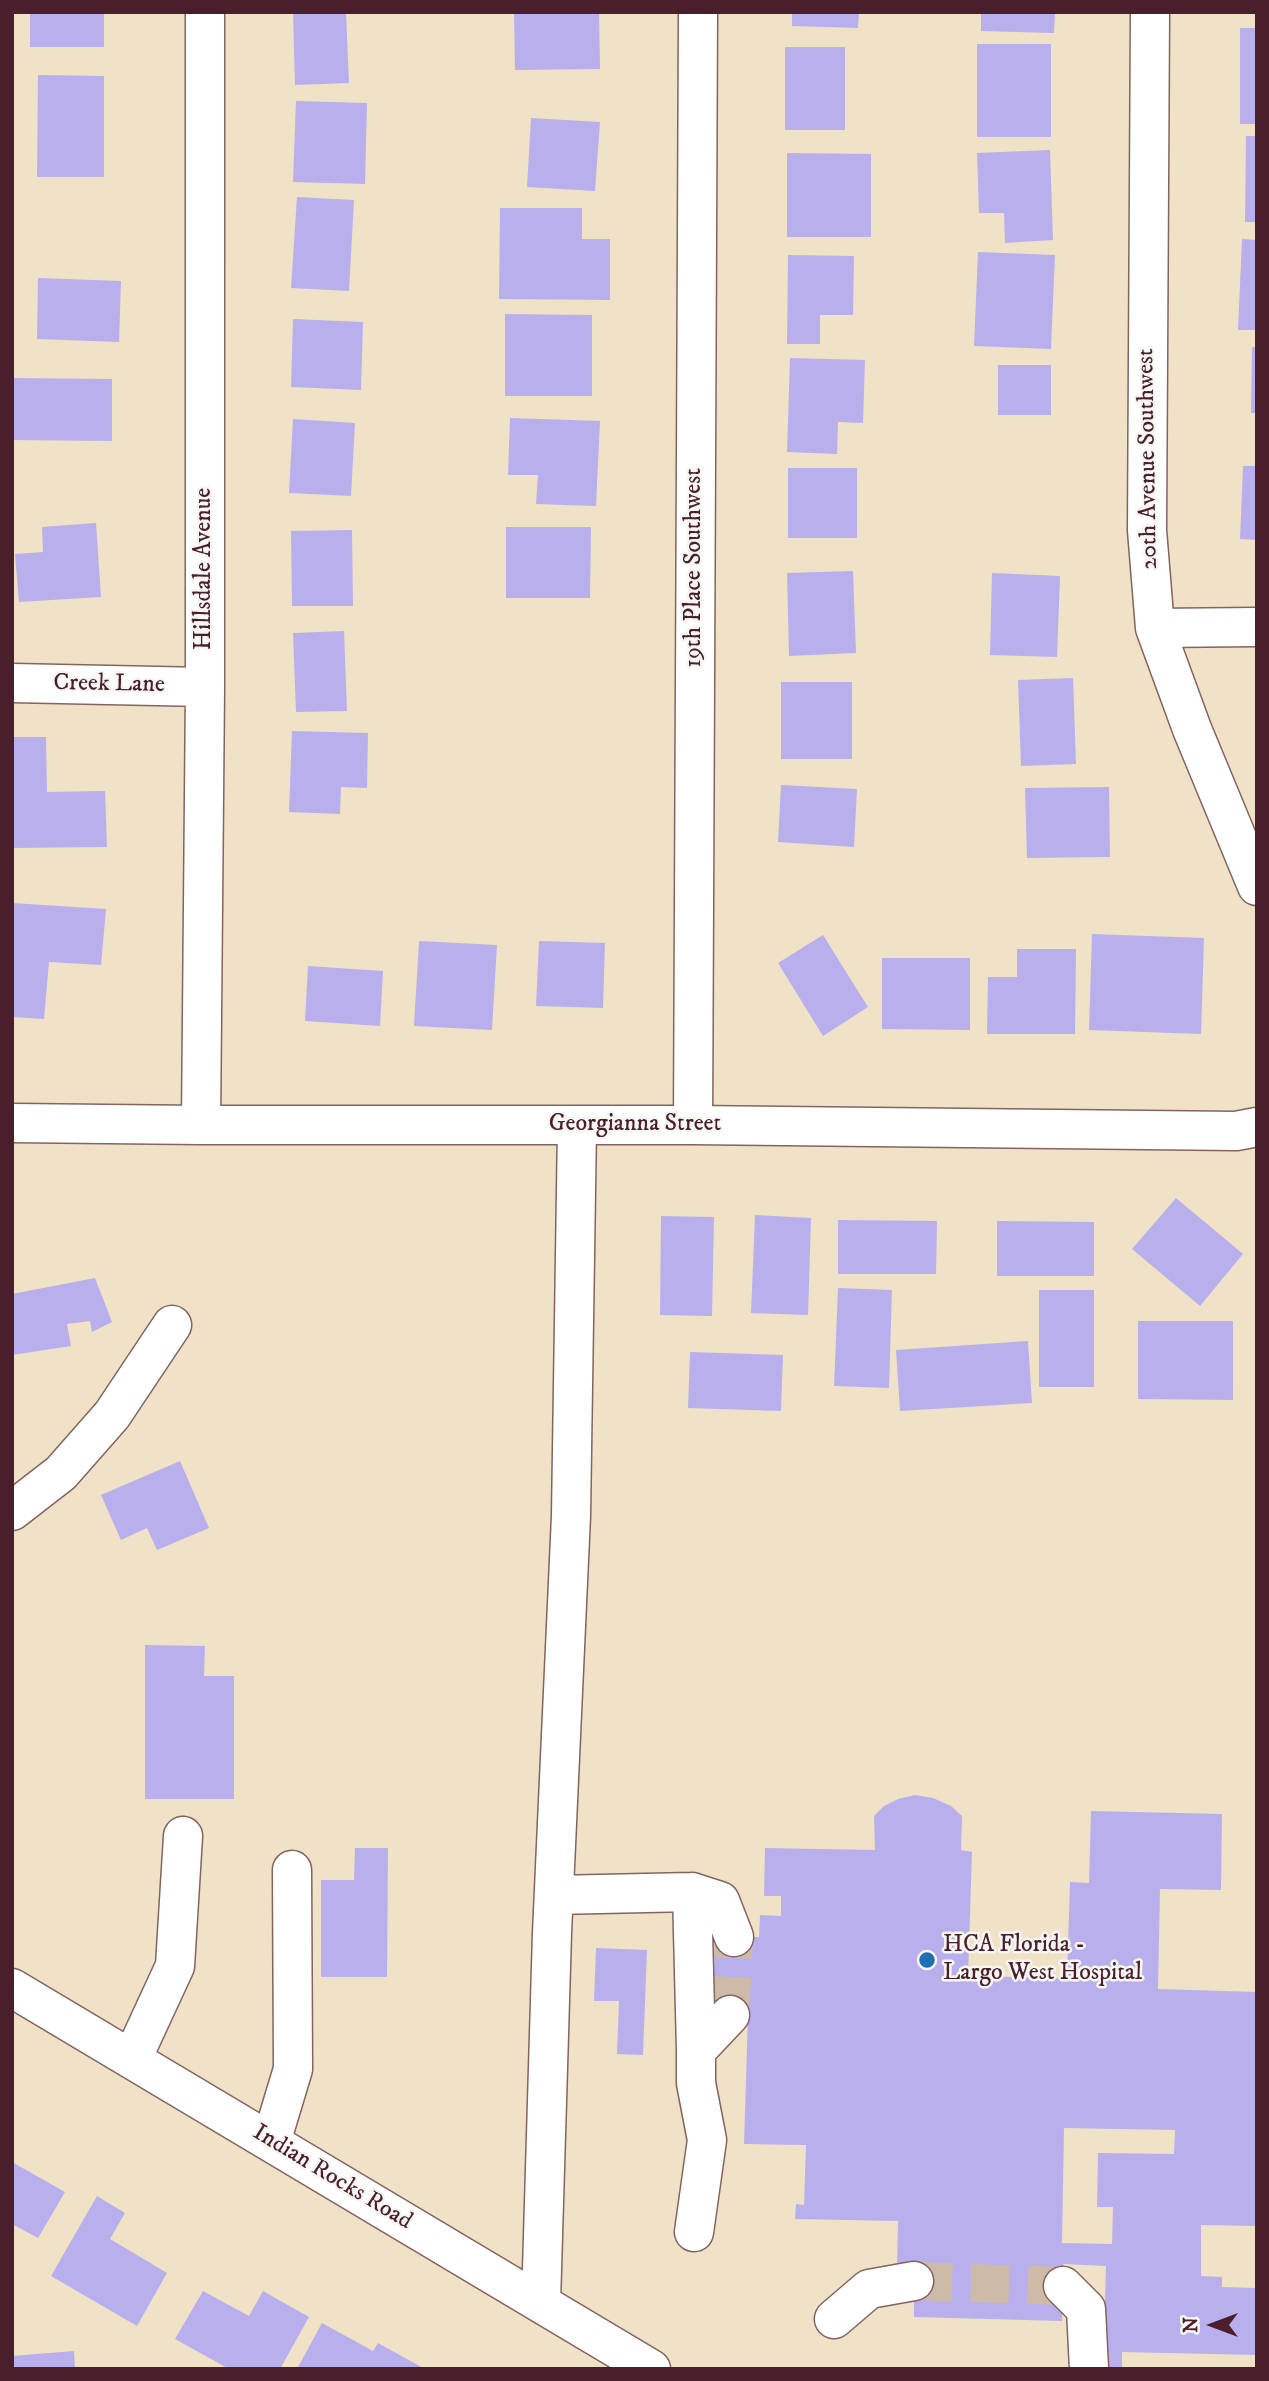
<!DOCTYPE html>
<style>
body{margin:0}
#map{position:relative;width:1269px;height:2381px;overflow:hidden;background:#efe2c6;font-family:"IM FELL DW Pica",serif}
canvas{display:block}
.frame{position:absolute;inset:0;border:14px solid #4a1f2b;pointer-events:none}
.north{position:absolute;left:1178px;top:2290px;width:70px;height:70px;-webkit-text-stroke:5px #f6f6f2;paint-order:stroke;rotate:270deg;font-size:19px;font-weight:700;line-height:28px;text-align:center;color:#4a1f2b}
.north::after{content:'';display:block;margin:auto;width:24px;height:32px;background:#4a1f2b;clip-path:polygon(50% 0,100% 100%,50% 72%,0 100%)}
</style>
<div id="map">
<canvas width="1269" height="2381"></canvas>
<div class="frame"></div>
<div class="north">N</div>
</div>
<script>
const context = document.querySelector('canvas').getContext('2d');
context.lineJoin = 'round';
function paint(path, color) {
  context.fillStyle = color;
  context.fill(path, 'evenodd');
}
function stroke(path, color, width, dash) {
  context.strokeStyle = color;
  context.lineWidth = width;
  context.lineCap = dash ? 'butt' : 'round';
  context.setLineDash(dash || []);
  context.stroke(path);
}
function drawText(font, color, halo, rows, align = 'center') {
  context.font = font + ' "IM FELL DW Pica",serif';
  context.lineWidth = 5;
  context.setLineDash([]);
  context.textBaseline = 'middle';
  context.strokeStyle = halo;
  context.fillStyle = color;
  for (const [text, x, y, turn = 0] of rows) {
    context.save();
    context.translate(x, y);
    context.rotate((+turn || 0) * Math.PI / 180);
    context.textAlign = isNaN(turn) ? turn : align;
    if (halo) context.strokeText(text, 0, 0);
    context.fillText(text, 0, 0);
    context.restore();
  }
}
const building = new Path2D(`
 M30 12H104V47H30Z
 M293 12H346L349 83 295 85Z
 M514 12H599L600 69 515 70Z
 M792 12H859L858 28 792 26Z
 M981 12H1055L1054 33 981 31Z
 M1240 28H1257V124H1240Z
 M977 44H1051V137H977Z
 M785 47H845V130H785Z
 M38 75 104 76V177H37Z
 M296 101 367 103 365 184 293 182Z
 M531 118 600 122 595 191 527 187Z
 M1246 136H1257V222H1245Z
 M1050 150 1053 240 1005 243 1004 213H979L977 153Z
 M787 153 871 154V237H787Z
 M297 197 354 200 349 291 291 288Z
 M500 208H582V239H610V300L499 299Z
 M1242 239 1257 240V330H1238Z
 M978 252 1055 255 1051 349 974 346Z
 M788 255 854 256 853 315H820V344H787Z
 M38 278 121 281 119 342 37 339Z
 M505 314 592 315V396H505Z
 M293 319 363 322 361 390 291 387Z
 M1252 347H1257V413H1251Z
 M790 358 865 360 863 423 838 422 837 454 787 452Z
 M998 365H1051V415H998Z
 M12 378 112 379V441L12 440Z
 M510 418 600 421 596 506 536 504 538 475H508Z
 M293 419 355 423 351 496 289 493Z
 M1243 466H1257V540L1240 539Z
 M788 468H857V538H788Z
 M96 523 101 597 19 602 15 554 43 552 42 527Z
 M506 527H591L590 598H506Z
 M352 530 353 606H292L291 531Z
 M853 571 856 653 789 656 787 573Z
 M992 573 1060 576 1057 657 990 655Z
 M344 631 347 711 296 712 293 633Z
 M1073 678 1076 764 1021 766 1018 680Z
 M781 682H852V759H781Z
 M292 731 368 733 367 788 341 787 340 814 289 812Z
 M12 737H46L47 792 105 791 107 847 12 848Z
 M781 785 857 789 854 847 778 842Z
 M1109 787 1110 857 1027 858 1025 788Z
 M12 903 106 909 101 965 49 962 44 1019 12 1017Z
 M1092 934 1204 938 1201 1034 1089 1030Z
 M823 935 868 1007 823 1036 778 963Z
 M419 941 497 945 492 1030 414 1026Z
 M539 941 605 943 603 1008 536 1006Z
 M1017 949H1076L1075 1034H987L988 977H1017Z
 M882 958H970V1030L882 1029Z
 M308 966 383 971 380 1026 305 1021Z
 M1176 1198 1243 1254 1200 1306 1132 1249Z
 M755 1215 811 1218 808 1315 751 1313Z
 M661 1216 714 1217 712 1316 660 1315Z
 M838 1220 937 1221 936 1274H838Z
 M997 1221 1094 1222V1276H997Z
 M95 1278 112 1322 92 1332 90 1321 67 1324 71 1346 12 1355V1294Z
 M838 1288 892 1290 889 1388 834 1386Z
 M1039 1290H1094V1387H1039Z
 M1138 1321H1233V1400L1138 1399Z
 M1028 1341 1032 1403 900 1411 896 1350Z
 M690 1352 783 1355 781 1411 688 1408Z
 M180 1461 209 1528 157 1550 147 1528 121 1540 101 1495Z
 M145 1645 205 1646 204 1676H234V1799H145Z
 M915 1795 933 1798 951 1806 962 1816 961 1850 972 1852 968 1976 1067 1978 1070 1882 1089 1883 1091 1811 1222 1814 1221 1890 1160 1889 1158 1989 1257 1992V2226L1201 2225V2276L1222 2277V2287L1256 2288 1257 2355 1122 2352V2369H1103L1106 2266 1063 2264 1062 2321 914 2317V2271L897 2270 898 2221 795 2219 796 2204 804 2205 806 2145 744 2144 748 2016 713 2015 715 1936 759 1937 760 1915 781 1916V1896H764L765 1848 875 1850 874 1816 884 1806 898 1799ZM1064 2128 1175 2130 1174 2154 1098 2153 1097 2207H1113L1112 2244 1062 2243Z
 M355 1848H388L387 1977H321V1880H354Z
 M596 1948 647 1950 643 2055 617 2054 619 2001H594Z
 M12 2162 65 2192 38 2238 12 2224Z
 M97 2196 125 2213 110 2239 167 2273 137 2326 51 2276Z
 M203 2291 249 2316 263 2291 309 2317 280 2369H229L175 2339Z
 M322 2323 373 2351 378 2343 425 2369H297Z
 M74 2351 75 2369H12V2356Z`);
const minorTunnel = new Path2D(`
 M730 2015 734 1937
 M914 2281 1063 2286`);
const minor = new Path2D(`
 M1150 12 1147 530 1155 628 1192 729 1257 886
 M1155 628 1257 627
 M12 683 205 687
 M12 1123 201 1125H693L1236 1131 1257 1127
 M201 1125 205 687V12
 M693 1125 698 12
 M12 1511 61 1473 112 1415 172 1325
 M692 1892 696 2051
 M554 1895 692 1892 720 1901 734 1937
 M12 1988 651 2369
 M132 2059 175 1966 183 1836
 M271 2142 293 2069 292 1870
 M694 2232 707 2140 696 2083V2051L730 2015
 M1063 2286 1086 2309 1089 2369
 M541 2303 552 1933 571 1516 577 1125
 M834 2319 869 2289 914 2281`);
const markers = [
 [927,1960,9,"#1f6fb2"]
];
const streetNames = [
 ["20th Avenue Southwest",1149,459,-91],
 ["19th Place Southwest",695,568,-90],
 ["Hillsdale Avenue",205,569,-90],
 ["Creek Lane",109,685,1],
 ["Georgianna Street",635,1125],
 ["Indian Rocks Road",332,2178,31]
];
const poiNames = [
 ["HCA Florida -",943,1946],
 ["Largo West Hospital",943,1974]
];
paint(building, '#baafed');
stroke(minorTunnel, '#cebba7', 38, [38, 19]);
stroke(minor, '#846361', 41);
stroke(minor, '#fff', 38);
for (const [x, y, r, color] of markers) {
  const dot = new Path2D();
  dot.arc(x, y, r, 0, 2 * Math.PI);
  context.fillStyle = color;
  context.fill(dot);
  stroke(dot, '#f6f6f2', 2.5);
}
drawText('24px', '#4a1f2b', '#f6f6f2', streetNames);
drawText('24px', '#4a1f2b', '#f6f6f2', poiNames, 'left');
</script>
